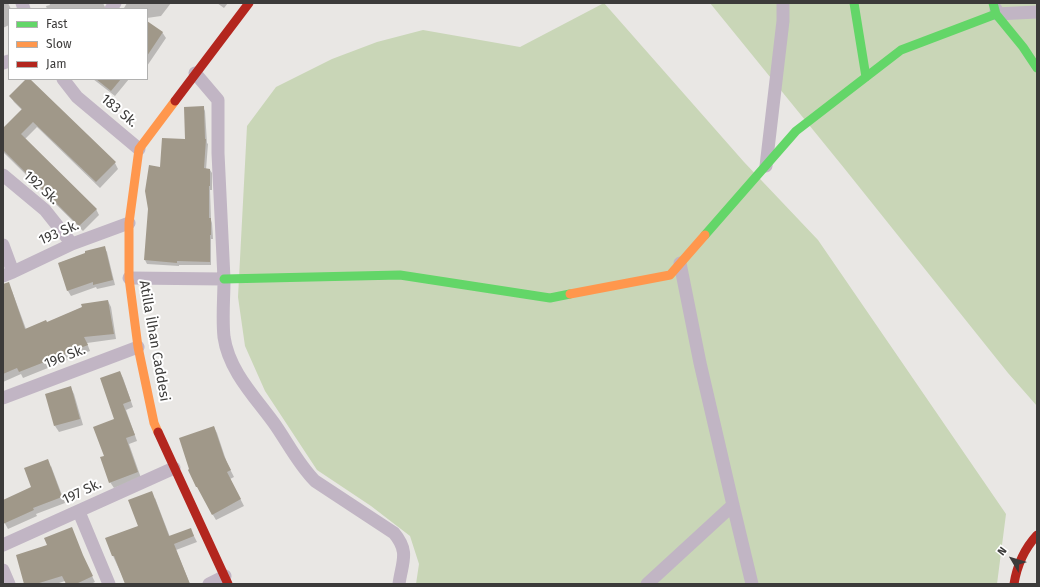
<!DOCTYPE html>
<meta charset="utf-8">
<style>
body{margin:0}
#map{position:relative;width:1040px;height:587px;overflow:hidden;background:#e9e7e4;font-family:"Fira Sans",sans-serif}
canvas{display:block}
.frame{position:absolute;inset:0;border:4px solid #3c3b3a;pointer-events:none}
.legend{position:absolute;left:8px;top:8px;width:140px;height:72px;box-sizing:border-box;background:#fff;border:1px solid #b1b1b0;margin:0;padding:5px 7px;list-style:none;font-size:12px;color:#3c3b3a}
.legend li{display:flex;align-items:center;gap:8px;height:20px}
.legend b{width:20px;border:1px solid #b1b1b0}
.north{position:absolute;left:992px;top:539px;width:40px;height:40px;-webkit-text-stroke:3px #fff;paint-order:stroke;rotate:308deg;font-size:11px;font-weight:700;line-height:16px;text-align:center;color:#3c3b3a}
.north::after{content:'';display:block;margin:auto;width:14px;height:18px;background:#3c3b3a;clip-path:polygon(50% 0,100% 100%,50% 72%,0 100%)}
</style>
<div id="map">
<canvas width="1040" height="587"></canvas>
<div class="frame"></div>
<ul class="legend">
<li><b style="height:5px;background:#63d668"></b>Fast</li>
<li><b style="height:5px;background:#ff974d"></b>Slow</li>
<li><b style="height:5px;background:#b3261e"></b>Jam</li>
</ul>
<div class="north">N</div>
</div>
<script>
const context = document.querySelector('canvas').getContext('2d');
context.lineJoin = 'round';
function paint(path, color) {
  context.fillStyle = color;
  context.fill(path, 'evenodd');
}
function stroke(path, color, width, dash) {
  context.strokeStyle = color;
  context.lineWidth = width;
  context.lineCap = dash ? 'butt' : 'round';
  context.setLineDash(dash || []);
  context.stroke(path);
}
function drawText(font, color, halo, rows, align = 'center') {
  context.font = font + ' "Fira Sans",sans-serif';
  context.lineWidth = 4;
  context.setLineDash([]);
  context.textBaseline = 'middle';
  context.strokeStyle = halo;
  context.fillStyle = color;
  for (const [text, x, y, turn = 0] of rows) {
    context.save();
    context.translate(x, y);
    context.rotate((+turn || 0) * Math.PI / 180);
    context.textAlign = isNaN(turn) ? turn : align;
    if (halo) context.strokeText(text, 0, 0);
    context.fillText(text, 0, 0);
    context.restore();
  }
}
const green = new Path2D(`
 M604 3 744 162 818 240 1006 514 997 584H416L419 564 410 536 371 506 317 470 265 391 245 346 238 297 247 126 276 87 332 59 377 42 423 30 520 47Z
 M710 3H1037V406L1008 373 844 168Z`);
const shadow = new Path2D(`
 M3 3H8L11 9H9V25L3 28Z
 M49 3H103L106 9H47L46 6 50 5Z
 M127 3H171L161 16 147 18V9H124V8Z
 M217 3H228L224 8Z
 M147 22 162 32 166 38 147 66Z
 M27 79H29L115 163 118 169 100 188 37 127 25 139 96 209 99 215 83 231 3 152V129L22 110 14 102 10 96Z
 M93 79H129L115 96Z
 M203 107 205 111 207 143 208 144 206 170H210L212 173V190H210L211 220 212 223 213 239H211V265H179V266L147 264 145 260 149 209 161 168 186 140Z
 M104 247 107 252 115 285 97 289 96 287 71 296 68 291 59 263Z
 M3 287 12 291 26 329 47 323 83 307 108 301 111 307 116 339 87 343 90 351 23 378 21 374 3 382Z
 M120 372 123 378 133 407 126 410 137 441 129 444 141 478 114 488 110 482 105 457 115 420Z
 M71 388 74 394 83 425 59 432 55 426Z
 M214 427 217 433 227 463 234 477 230 479 244 506 216 520 213 515Z
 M51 466 65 503 36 514 37 516 8 529 3 520V501L33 488Z
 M155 498 170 537 193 534 197 542 176 550 190 584H126L113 556 139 526Z
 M49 545 85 562 95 582 91 584H67L65 581 56 584H25Z`);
const building = new Path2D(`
 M147 21 163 32 147 56Z
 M26 79H30L116 162 96 182 33 122 21 134 97 209 79 226 3 150V128L22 109 9 96Z
 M96 79H121L111 91Z
 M204 106 205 139H206L204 168 210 169V186H209V218H211V235H210V262L177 261V263L144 260 148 209 145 191 149 165 160 167 162 138 185 139 184 107Z
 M105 246 113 280 93 285V282L67 291 58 263 85 253V251Z
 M9 282 25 329 46 320 47 322 82 307 81 304 108 300 114 334 84 337 88 345 19 372 17 368 3 374V284Z
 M120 371 131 401 123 404 135 435 126 438 138 472 109 483 100 457 104 456 93 427 114 419 100 378Z
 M71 386 80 419 54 426 45 394Z
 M214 426 224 456 231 470 227 472 241 499 212 515 197 487H196L188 470 189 469 179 438Z
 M48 459 62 497 33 508 34 510 3 524V500L31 487 24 468Z
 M152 491 169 536 191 528 194 536 174 544 190 584H125L114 556H112L105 538 138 526 128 500Z
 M72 527 83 555 93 576 76 584H66L62 576 36 584H24L16 555 47 545 44 538Z`);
const street = new Path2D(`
 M22 3 24 9
 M111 9 115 3
 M996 9V14L1037 12
 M3 63 9 61
 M63 79 77 97 139 149
 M766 166 783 21V3
 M3 175 45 210 72 244
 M3 245 13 272
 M680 263 700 363 733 505 752 584
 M3 276 13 272 72 244 129 223
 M129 278 224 279 218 153V100L195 73
 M224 279C224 298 222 318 224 337 229 372 257 399 276 426 289 445 299 465 315 481L394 533C410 552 402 562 399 584
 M3 398 138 347
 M79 512 109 584
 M3 545 174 468
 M3 570 9 584
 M209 584 225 576
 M647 584 733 505`);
const fast = new Path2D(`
 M854 3 866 77
 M996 14 1023 47 1037 68
 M705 235 796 131 901 50 996 14 993 3
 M224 279 400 275 550 298 570 294`);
const slow = new Path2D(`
 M570 294 670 275 705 235
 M158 432 154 423 138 347 129 278V223L139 149 175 101`);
const jam = new Path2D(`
 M175 101 249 3
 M158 432 228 584
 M1014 584C1017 565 1024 549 1037 535`);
const streetNames = [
 ["183 Sk.",119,111,40],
 ["192 Sk.",41,188,42],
 ["193 Sk.",59,233,-23],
 ["Atilla İlhan Caddesi",154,341,80],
 ["196 Sk.",65,357,-21],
 ["197 Sk.",82,492,-25]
];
paint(green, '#c9d6b7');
paint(shadow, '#0003');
paint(building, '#a09889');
stroke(street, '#c1b5c4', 13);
stroke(fast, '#63d668', 9);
stroke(slow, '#ff974d', 9);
stroke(jam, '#b3261e', 9);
drawText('14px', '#3c3b3a', '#fff', streetNames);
</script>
